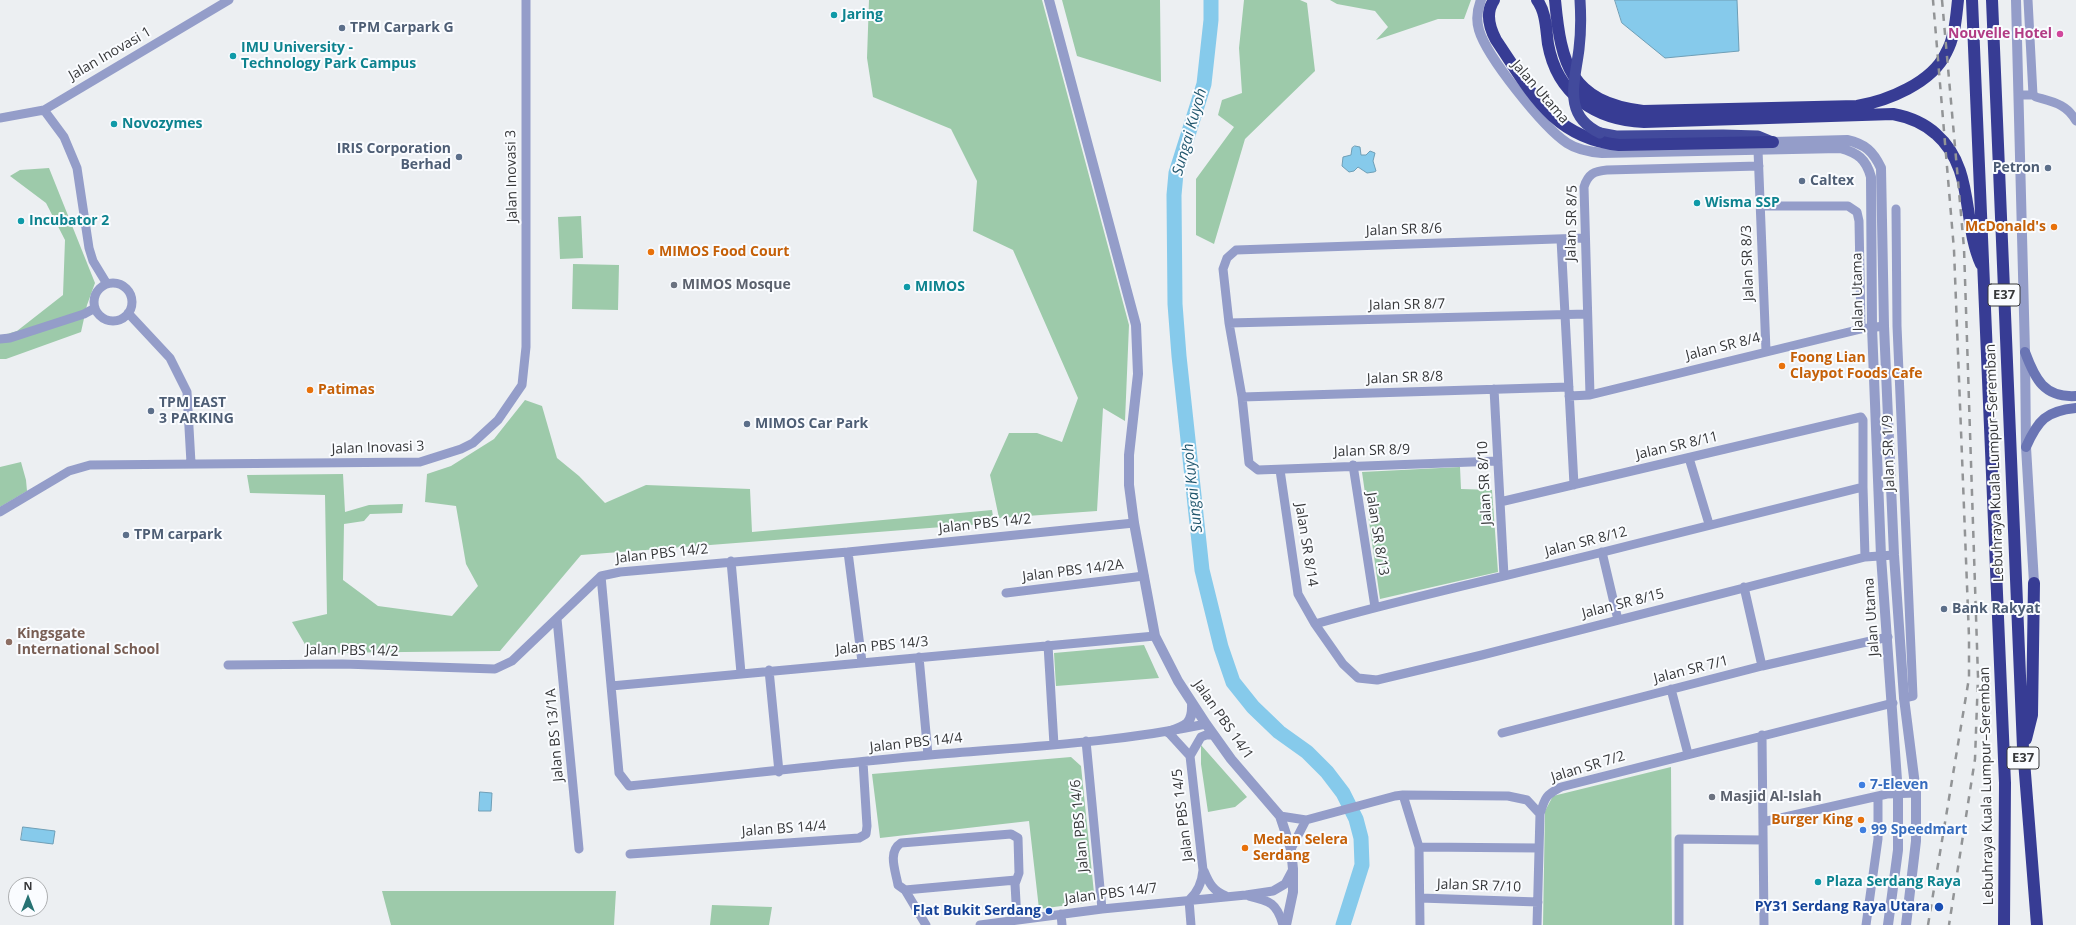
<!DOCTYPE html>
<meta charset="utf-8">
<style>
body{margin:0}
#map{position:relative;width:2076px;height:925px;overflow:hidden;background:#eceff2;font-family:"Open Sans",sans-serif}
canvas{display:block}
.north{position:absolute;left:8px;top:877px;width:40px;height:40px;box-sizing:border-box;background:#fafcff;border:1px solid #acaeb0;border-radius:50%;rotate:0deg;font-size:11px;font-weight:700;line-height:16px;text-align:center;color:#37383a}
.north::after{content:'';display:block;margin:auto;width:14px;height:18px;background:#277273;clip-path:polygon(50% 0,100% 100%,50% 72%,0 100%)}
</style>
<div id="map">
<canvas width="2076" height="925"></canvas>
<div class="north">N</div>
</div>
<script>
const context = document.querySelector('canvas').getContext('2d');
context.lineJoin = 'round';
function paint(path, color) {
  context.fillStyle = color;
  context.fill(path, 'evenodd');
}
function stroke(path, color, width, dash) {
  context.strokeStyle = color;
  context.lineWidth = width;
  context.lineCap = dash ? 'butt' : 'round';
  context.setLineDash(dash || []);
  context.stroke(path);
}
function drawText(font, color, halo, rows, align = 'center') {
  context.font = font + ' "Open Sans",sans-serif';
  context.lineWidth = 4;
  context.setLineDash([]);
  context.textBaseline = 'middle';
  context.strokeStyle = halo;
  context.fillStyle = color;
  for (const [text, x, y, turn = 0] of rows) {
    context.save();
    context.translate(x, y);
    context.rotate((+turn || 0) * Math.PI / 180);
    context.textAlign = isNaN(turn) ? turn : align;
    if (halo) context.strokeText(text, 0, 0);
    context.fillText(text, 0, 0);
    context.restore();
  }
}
const green = new Path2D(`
 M869 0H1042L1129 325 1125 421 1103 408 1097 511 999 518 990 475 1009 433H1037L1062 442 1078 398 1013 250 973 231 977 181 951 129 873 97 867 58Z
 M1062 0H1160L1161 82 1077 56Z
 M1244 0H1300L1307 3 1315 71 1245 139 1214 244 1196 235V179L1234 127 1218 115 1222 100 1242 93 1239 48Z
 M1330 0H1471L1464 19H1438L1376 40 1388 27 1375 11 1337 4Z
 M49 168 95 283 87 305 81 332 6 359H0V336L17 331 63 295 65 240 46 203 10 176 20 170Z
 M581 216 583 258 560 259 558 217Z
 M573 264 619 265 618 310 572 309Z
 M525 400 542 406 557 458 579 476 605 503 646 485 750 489 752 532 992 510 994 523 581 555 500 651 310 653 292 622 327 614 325 495 250 493 247 475 343 474 345 512 369 505 403 504 402 513 370 514 364 521 344 524 343 580 378 606 452 616 478 586 466 564 456 506 425 502 427 474 451 466 494 439Z
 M21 462 26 480 27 491 0 507V467Z
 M1460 467 1461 489 1492 490 1498 572 1380 599 1362 472Z
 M1144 645 1159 678 1056 686 1054 653Z
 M1201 745 1247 797 1235 807 1208 812 1201 764Z
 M1071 757 1081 766 1094 893 1084 903 1039 909 1029 821 880 838 872 774Z
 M1671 767 1672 925H1543L1545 811 1553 796Z
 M382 891H616L614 925H391Z
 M712 905 772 907 769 925H710Z`);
const water = new Path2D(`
 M1615 0H1737L1739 51 1665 58 1622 23Z
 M1355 146 1360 147 1361 155H1366L1370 151 1375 153 1373 161 1376 171 1374 172 1367 173 1358 167 1354 171 1349 172 1342 166 1343 157 1351 155 1352 148Z
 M480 792 492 793 491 811H479Z
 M23 827 55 831 53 844 21 840Z`);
const river = new Path2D(`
 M1211 0V20L1204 84 1176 173 1174 195 1175 304 1179 356 1202 570 1221 647 1233 682 1253 707 1279 732 1307 752 1327 772 1343 793 1356 819 1361 838 1362 865 1343 925`);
const minor = new Path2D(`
 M2028 0 2033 95
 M2019 95H2033L2036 97C2053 102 2067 104 2076 121
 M44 110 64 137 77 168 89 248 93 261 107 284
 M0 118 44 110 229 0
 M1758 150 1766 351
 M1760 206H1848L1857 212 1859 221 1861 329
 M1896 209 1897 326 1913 696 1904 698
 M1561 239 1574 485
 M94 302a19 19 0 1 1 38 0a19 19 0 1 1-38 0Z
 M128 313 170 358 187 392 191 463
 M1229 323 1587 314
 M0 339 10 338 84 314 95 308
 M1494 389 1504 576
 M1590 395 1584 187C1588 174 1594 171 1607 170L1759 166
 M1569 396 1590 395 1861 329 1884 326
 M1242 397 1569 387
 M1689 458 1709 524
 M1498 461 1258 470 1249 463 1242 397 1229 323 1223 269 1227 258 1236 250 1585 238
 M1353 465 1375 607
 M1280 470 1298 594 1315 624 1343 664 1358 678 1377 680 1482 655 1865 557 1894 555
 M1500 502 1861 417 1863 420V487L1865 557
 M0 512 69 471 90 465 420 462 461 449 473 443 498 420 522 385 526 347V0
 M848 552 862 662
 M1602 552 1618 620
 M731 561 741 673
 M601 576 619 773 629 786C729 776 829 764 930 755 1022 747 1115 743 1206 724
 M1744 587 1762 666
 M1006 593 1144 576
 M557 619 579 849
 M1315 624C1419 594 1526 572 1631 545 1709 526 1785 506 1863 487
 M1048 645 1054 745
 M919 657 928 755
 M228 665 343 664 495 669 512 661 601 576 620 572 848 552 1134 523
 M769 670 779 772
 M611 686 1155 636
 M1671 689 1688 754
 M1168 732 1190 756
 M1502 733 1762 666 1888 637
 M1762 735 1764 925
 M1086 741 1102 909
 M1403 795 1419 847 1420 925
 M1280 816 1306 820 1395 796 1403 795 1508 796 1527 800 1540 814
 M1763 822 1887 794 1916 793
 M1419 847 1539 848
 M1291 849 1306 820
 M630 854 859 838 866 834 867 826 863 762
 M1204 871C1209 883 1213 891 1226 896
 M905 890 1016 880
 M1249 896C1270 901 1277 903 1283 925
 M1420 898 1538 902
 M1189 900C1198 892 1202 882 1203 870L1190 756 1201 737 1206 735H1214
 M1189 900 1191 925
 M1061 914 1062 925
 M926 925 905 890 898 885C896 872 887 852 901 843L1011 834 1018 838 1019 873 1015 884 1017 920
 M980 925 1102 909 1246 895 1273 891 1285 884 1293 869
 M1537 925 1540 814C1545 797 1546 795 1561 787L1893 703
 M1679 925V839L1763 840
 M1866 925 1878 839V796`);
const tertiary = new Path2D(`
 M1049 0 1136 325 1138 374 1129 455V485L1134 523 1155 636 1178 681 1206 724 1231 759 1280 816 1291 849 1293 869V892L1286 925
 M1481 0C1477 10 1476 20 1479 30 1487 57 1543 127 1567 143 1576 149 1591 152 1602 153L1840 148C1858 153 1866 159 1871 177L1872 327 1881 556 1898 794V850L1888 925
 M2016 0 2025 352 2026 447 2034 583
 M1773 142 1847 140C1865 144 1873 151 1881 168L1884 326 1894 555 1904 698 1916 793V841L1906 925
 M1168 732C1186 726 1193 724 1192 703`);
const secondary = new Path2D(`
 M2025 352C2035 379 2044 398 2076 396
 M2026 447C2038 420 2046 411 2076 408`);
const trunk = new Path2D(`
 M1600 133 1616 136 1723 135 1758 136 1770 141`);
const motorway = new Path2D(`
 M1494 0C1485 13 1489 27 1496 40 1530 90 1552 138 1619 145L1773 142
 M1537 0C1546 12 1546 29 1548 44 1557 94 1595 120 1644 122L1893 114C1909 117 1924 123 1936 134 1975 168 1962 222 1981 264
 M1555 0C1561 64 1570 102 1643 111L1857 106C1887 101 1932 83 1946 53 1955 37 1956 18 1958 0
 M1972 0 2005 783 2004 925
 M1992 0 2023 748 2037 925
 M2026 739 2032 715 2034 583`);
const rail = new Path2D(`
 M1942 0 1964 248 1978 677 1975 759 1949 925
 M1928 925 1969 678V637L1954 250 1933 0`);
const trunkBridge = new Path2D(`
 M1580 0C1581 16 1581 33 1579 49 1575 82 1562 115 1600 133`);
const markers = [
 [834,15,4,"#0f9aa8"],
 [342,28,4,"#5c6f8a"],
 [2060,34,4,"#d1479c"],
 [233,56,4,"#0f9aa8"],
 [114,124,4,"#0f9aa8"],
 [459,157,4,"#5c6f8a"],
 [2048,168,4,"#5c6f8a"],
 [1802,181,4,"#5c6f8a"],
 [1697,203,4,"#0f9aa8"],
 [21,221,4,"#0f9aa8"],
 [2054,227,4,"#e8710a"],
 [651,252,4,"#e8710a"],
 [674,285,4,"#6b7280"],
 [907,287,4,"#0f9aa8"],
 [1782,366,4,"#e8710a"],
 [310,390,4,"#e8710a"],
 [151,411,4,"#5c6f8a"],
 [747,424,4,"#5c6f8a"],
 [126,535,4,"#5c6f8a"],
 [1944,609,4,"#5c6f8a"],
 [9,642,4,"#8d6e63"],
 [1862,785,4,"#3f7fe0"],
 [1712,797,4,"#6b7280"],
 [1861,820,4,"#e8710a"],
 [1863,830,4,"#3f7fe0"],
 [1245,848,4,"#e8710a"],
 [1818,882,4,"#0f9aa8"],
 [1939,907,5,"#1a4fb4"],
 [1049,911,4,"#1a4fb4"]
];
const shields = [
 [2004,295,32],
 [2023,758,32]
];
const shieldNames = [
 ["E37",2004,295],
 ["E37",2023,758]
];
const cultureNames = [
 ["Jaring",842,15],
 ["IMU University -",241,48],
 ["Technology Park Campus",241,64],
 ["Novozymes",122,124],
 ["Wisma SSP",1705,203],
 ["Incubator 2",29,221],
 ["MIMOS",915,287],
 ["Plaza Serdang Raya",1826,882]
];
const serviceNames = [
 ["TPM Carpark G",350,28],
 ["IRIS Corporation",451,149,"right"],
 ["Berhad",451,165,"right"],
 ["Petron",2040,168,"right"],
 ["Caltex",1810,181],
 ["TPM EAST",159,403],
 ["3 PARKING",159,419],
 ["MIMOS Car Park",755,424],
 ["TPM carpark",134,535],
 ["Bank Rakyat",1952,609]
];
const hotelNames = [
 ["Nouvelle Hotel",2052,34]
];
const streetNames = [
 ["Jalan Inovasi 1",110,54,-30],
 ["Jalan Utama",1540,92,49],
 ["Jalan Inovasi 3",512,176,-91],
 ["Jalan SR 8/5",1572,223,-89],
 ["Jalan SR 8/6",1404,230,-2],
 ["Jalan SR 8/3",1748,263,-92],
 ["Jalan Utama",1858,292,-91],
 ["Jalan SR 8/7",1407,305,-1],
 ["Jalan SR 8/4",1723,347,-14],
 ["Jalan SR 8/8",1405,378,-2],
 ["Jalan SR 8/11",1677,446,-13],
 ["Jalan Inovasi 3",378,448,-2],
 ["Jalan SR 8/9",1372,451,-2],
 ["Jalan SR 1/9",1889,453,-92],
 ["Lebuhraya Kuala Lumpur–Seremban",1995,463,-92],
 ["Jalan SR 8/10",1485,483,-93],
 ["Jalan PBS 14/2",985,524,-6],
 ["Jalan SR 8/13",1377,534,81],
 ["Jalan SR 8/12",1586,542,-14],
 ["Jalan SR 8/14",1306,545,81],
 ["Jalan PBS 14/2",662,554,-6],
 ["Jalan PBS 14/2A",1073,571,-7],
 ["Jalan SR 8/15",1623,604,-14],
 ["Jalan Utama",1872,617,-94],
 ["Jalan PBS 14/3",882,646,-5],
 ["Jalan PBS 14/2",352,651,1],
 ["Jalan SR 7/1",1691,670,-14],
 ["Jalan PBS 14/1",1223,720,55],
 ["Jalan BS 13/1A",555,735,-95],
 ["Jalan PBS 14/4",916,743,-6],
 ["Jalan SR 7/2",1588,767,-17],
 ["Lebuhraya Kuala Lumpur–Seremban",1987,786,-91],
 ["Jalan PBS 14/5",1183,815,-97],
 ["Jalan PBS 14/6",1080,826,-95],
 ["Jalan BS 14/4",784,829,-4],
 ["Jalan SR 7/10",1479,886,2],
 ["Jalan PBS 14/7",1111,894,-7]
];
const foodNames = [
 ["McDonald's",2046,227,"right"],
 ["MIMOS Food Court",659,252],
 ["Foong Lian",1790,358],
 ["Claypot Foods Cafe",1790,374],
 ["Patimas",318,390],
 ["Burger King",1853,820,"right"],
 ["Medan Selera",1253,840],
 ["Serdang",1253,856]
];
const worshipNames = [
 ["MIMOS Mosque",682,285],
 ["Masjid Al-Islah",1720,797]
];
const educationNames = [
 ["Kingsgate",17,634],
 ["International School",17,650]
];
const shopNames = [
 ["7-Eleven",1870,785],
 ["99 Speedmart",1871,830]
];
const transitNames = [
 ["PY31 Serdang Raya Utara",1930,907],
 ["Flat Bukit Serdang",1041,911]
];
const waterNames = [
 ["Sungai Kuyoh",1190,132,-74],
 ["Sungai Kuyoh",1193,488,-96]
];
paint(green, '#9dcaaa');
paint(water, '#86caeb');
stroke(water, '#6e9eb6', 1);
stroke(river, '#86caeb', 15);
stroke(minor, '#949dc9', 9);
stroke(tertiary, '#949dc9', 10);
stroke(secondary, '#6a75b4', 10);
stroke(trunk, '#424a9c', 11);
stroke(motorway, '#373c94', 12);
stroke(rail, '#929496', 2.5, [7, 7]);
stroke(trunkBridge, '#424a9c', 11);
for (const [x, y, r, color] of markers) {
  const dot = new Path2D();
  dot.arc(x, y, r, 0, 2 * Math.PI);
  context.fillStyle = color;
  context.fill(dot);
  stroke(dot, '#fafcff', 1.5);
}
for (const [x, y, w] of shields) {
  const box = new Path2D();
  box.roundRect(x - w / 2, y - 11, w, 22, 3);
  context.fillStyle = '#fafcff';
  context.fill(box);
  stroke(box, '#37383a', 1);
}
drawText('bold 13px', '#37383a', null, shieldNames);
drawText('bold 14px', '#0d838f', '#fafcff', cultureNames, 'left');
drawText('bold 14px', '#4e5e75', '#fafcff', serviceNames, 'left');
drawText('bold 14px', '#b23c85', '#fafcff', hotelNames, 'right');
drawText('14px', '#37383a', '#fafcff', streetNames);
drawText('bold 14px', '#c56008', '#fafcff', foodNames, 'left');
drawText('bold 14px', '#5b616d', '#fafcff', worshipNames, 'left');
drawText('bold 14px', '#785e54', '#fafcff', educationNames, 'left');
drawText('bold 14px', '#366cbe', '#fafcff', shopNames, 'left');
drawText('bold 14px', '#164399', '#fafcff', transitNames, 'right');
drawText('italic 15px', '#20566d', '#fafcff', waterNames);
</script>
